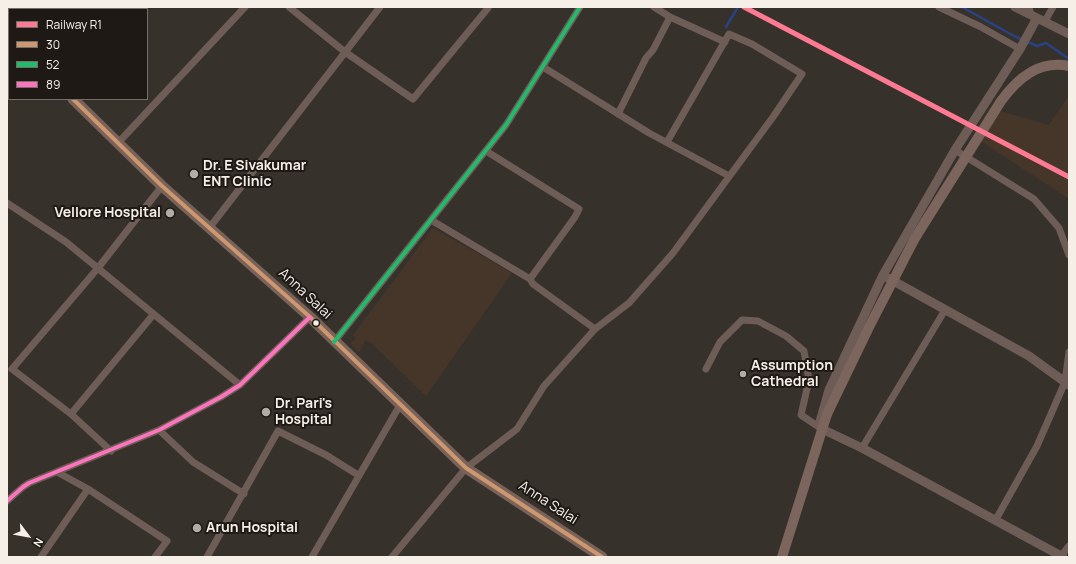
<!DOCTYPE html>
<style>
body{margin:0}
#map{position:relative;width:1076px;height:564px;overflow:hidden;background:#37312b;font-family:Manrope,sans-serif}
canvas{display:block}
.frame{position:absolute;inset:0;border:8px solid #f6efe8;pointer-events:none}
.legend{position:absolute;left:8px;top:8px;width:140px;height:92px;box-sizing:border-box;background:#1e1915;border:1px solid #746f69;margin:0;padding:5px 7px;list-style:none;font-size:12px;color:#f6efe8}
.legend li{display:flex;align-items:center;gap:8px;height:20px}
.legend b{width:20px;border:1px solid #746f69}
.north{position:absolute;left:8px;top:516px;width:40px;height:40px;-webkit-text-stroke:3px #1e1915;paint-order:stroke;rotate:122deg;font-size:11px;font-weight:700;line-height:16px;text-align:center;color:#f6efe8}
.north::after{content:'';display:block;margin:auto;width:14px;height:18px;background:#f6efe8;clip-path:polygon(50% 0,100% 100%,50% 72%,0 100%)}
</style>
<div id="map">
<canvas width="1076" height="564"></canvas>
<div class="frame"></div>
<ul class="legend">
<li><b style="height:5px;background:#fe7a93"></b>Railway R1</li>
<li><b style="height:5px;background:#cd976f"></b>30</li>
<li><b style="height:5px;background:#20bc6c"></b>52</li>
<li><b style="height:5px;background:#fc73be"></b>89</li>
</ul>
<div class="north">N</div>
</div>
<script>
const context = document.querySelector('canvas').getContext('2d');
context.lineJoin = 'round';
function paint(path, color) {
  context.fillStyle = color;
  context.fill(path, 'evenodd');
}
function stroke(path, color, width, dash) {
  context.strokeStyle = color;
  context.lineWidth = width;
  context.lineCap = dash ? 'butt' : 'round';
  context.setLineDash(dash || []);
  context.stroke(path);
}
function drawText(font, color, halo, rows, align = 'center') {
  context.font = font + ' Manrope,sans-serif';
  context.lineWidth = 4;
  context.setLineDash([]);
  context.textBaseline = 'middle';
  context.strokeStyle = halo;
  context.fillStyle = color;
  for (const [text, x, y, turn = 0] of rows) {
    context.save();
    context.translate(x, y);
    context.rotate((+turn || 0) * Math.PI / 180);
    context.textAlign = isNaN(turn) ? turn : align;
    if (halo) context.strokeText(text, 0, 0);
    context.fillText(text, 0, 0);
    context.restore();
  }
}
const built = new Path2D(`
 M1069 95V199L973 136 990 108 1049 125Z
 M433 228 512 273 426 396 370 342 366 340 359 352 350 344 356 338 353 335Z`);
const stream = new Path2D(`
 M962 7 1014 36 1037 46 1046 43 1069 59
 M726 27 738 7`);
const minor = new Path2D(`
 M289 7 345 52 413 99 488 8
 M654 7 670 17 725 42
 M939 7 981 27 1020 49
 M1029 7 1031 15
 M97 9 98 7
 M1045 21 1053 7
 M543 67 649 133 729 176
 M618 114 646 58 653 50 670 17
 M118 143 245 7
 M955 150 1034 199 1059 228 1069 255
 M486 151 579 209 575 217 530 279
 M7 203 66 242 240 385
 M431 220 530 279 533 284 595 329 629 303 673 253 773 117 802 74 752 44 729 34 667 142
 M210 227 380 7
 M334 342 506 125 580 7
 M706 369 720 342 742 320 758 321 786 336 804 351 809 380 801 415 822 429
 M71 414 153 315
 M159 430 193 462 244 494
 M862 448 945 310
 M111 451 71 414 12 369 98 268 162 186
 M57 472 88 489 167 541 155 557
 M7 501 23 487 29 483 159 430 221 397 240 385 310 317
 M995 521 1037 446 1065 382 1069 352
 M1061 556 1069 546
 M41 557 88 489
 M207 557 278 431 326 455 358 475
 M312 557 400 405
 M392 557 466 468 517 429 544 386 595 329`);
const tertiary = new Path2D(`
 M1015 7 1069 34
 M1037 18 1020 49 955 150 883 275 829 390 819 425 822 429 862 448 1063 557
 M888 278 1029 356 1069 385`);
const secondary = new Path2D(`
 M782 557 827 414`);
const primary = new Path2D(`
 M7 36 9 38
 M73 99 162 186 310 317 466 468 602 557`);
const secondaryBridge = new Path2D(`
 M827 414 869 327 915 238 1001 101C1018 78 1039 60 1069 66`);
const bus1 = new Path2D(`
 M73 99 162 186 310 317 466 468 602 557`);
const bus2 = new Path2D(`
 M334 342 506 125 580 7`);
const bus3 = new Path2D(`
 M7 501 23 487 29 483 159 430 221 397 240 385 310 317`);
const rail1 = new Path2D(`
 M744 7 1069 177`);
const markers = [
 [194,174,5,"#b3aca6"],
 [170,213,5,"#b3aca6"],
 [316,323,3.5,"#f6efe8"],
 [743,374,4,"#b3aca6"],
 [266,412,5,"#b3aca6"],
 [197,528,5,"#b3aca6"]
];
const poiNames = [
 ["Dr. E Sivakumar",203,166],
 ["ENT Clinic",203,182],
 ["Vellore Hospital",161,213,"right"],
 ["Assumption",751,366],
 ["Cathedral",751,382],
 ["Dr. Pari's",275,404],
 ["Hospital",275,420],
 ["Arun Hospital",206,528]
];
const streetNames = [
 ["Anna Salai",305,294,43],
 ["Anna Salai",548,503,33]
];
paint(built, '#463629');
stroke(stream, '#284285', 2.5);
stroke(minor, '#6e5c56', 7);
stroke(tertiary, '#6e5c56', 9);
stroke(secondary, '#7b655d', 10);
stroke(primary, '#786259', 11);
stroke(secondaryBridge, '#7b655d', 10);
stroke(bus1, '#cd976f', 4);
stroke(bus2, '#20bc6c', 4);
stroke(bus3, '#fc73be', 4);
stroke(rail1, '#fe7a93', 5);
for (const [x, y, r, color] of markers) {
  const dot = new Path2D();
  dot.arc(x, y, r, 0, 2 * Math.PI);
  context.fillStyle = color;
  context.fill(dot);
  stroke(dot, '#1e1915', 1.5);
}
drawText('bold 14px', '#f6efe8', '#1e1915', poiNames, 'left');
drawText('14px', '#f6efe8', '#1e1915', streetNames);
</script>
